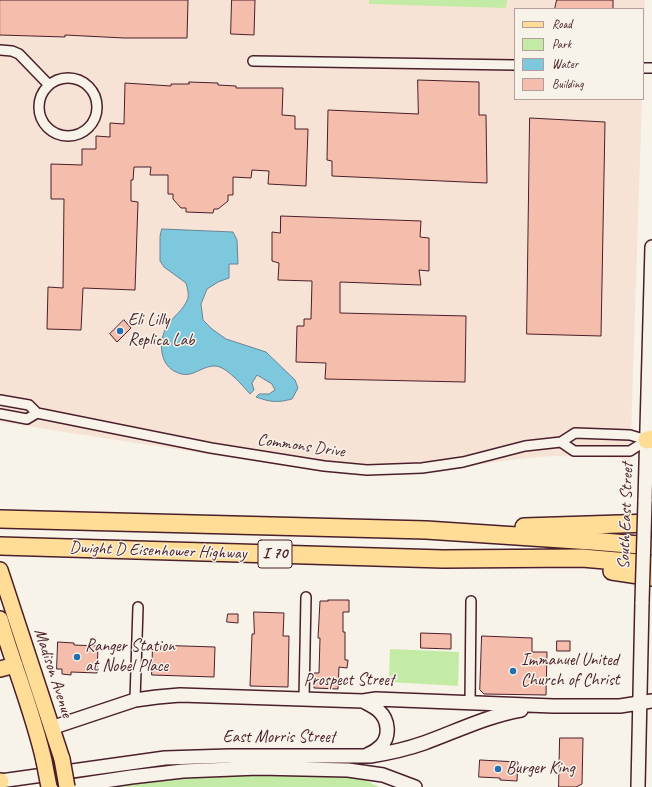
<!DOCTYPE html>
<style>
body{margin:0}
#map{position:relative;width:652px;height:787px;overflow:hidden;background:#f7f3e8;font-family:Caveat,sans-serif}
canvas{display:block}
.legend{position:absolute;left:514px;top:8px;width:130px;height:92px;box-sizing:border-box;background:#f7f3e8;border:1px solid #b29e9c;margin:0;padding:5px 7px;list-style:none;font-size:12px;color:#4a1f2b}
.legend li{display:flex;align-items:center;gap:8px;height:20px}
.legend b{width:20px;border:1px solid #b29e9c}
</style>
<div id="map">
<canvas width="652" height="787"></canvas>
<ul class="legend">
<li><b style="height:5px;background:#ffdd96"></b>Road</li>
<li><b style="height:11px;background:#c4eba5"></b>Park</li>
<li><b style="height:11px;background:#7ec8de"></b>Water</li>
<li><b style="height:11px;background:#f5bdab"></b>Building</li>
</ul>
</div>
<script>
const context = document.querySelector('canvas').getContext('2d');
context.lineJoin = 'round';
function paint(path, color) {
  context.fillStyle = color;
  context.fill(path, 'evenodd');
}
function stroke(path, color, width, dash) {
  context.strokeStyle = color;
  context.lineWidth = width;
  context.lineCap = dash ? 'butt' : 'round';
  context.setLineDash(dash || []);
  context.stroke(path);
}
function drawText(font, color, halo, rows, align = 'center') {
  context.font = font + ' Caveat,sans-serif';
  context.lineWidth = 3;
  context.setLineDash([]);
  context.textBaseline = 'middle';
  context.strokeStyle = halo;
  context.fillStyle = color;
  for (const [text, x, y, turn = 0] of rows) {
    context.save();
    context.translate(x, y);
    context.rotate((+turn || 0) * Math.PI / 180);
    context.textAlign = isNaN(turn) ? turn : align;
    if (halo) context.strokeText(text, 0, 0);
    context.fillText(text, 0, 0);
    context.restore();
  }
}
const built = new Path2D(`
 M0 0H645L643 50V9H515V99H642L630 465 620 458 554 456 527 458 483 464 442 472 400 475H348L298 468 0 422Z`);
const green = new Path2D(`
 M369 0H507L506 8 369 4Z
 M390 649 459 652 458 686 389 682Z
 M229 775H302L349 777 367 781 379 787H108L145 782Z`);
const water = new Path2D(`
 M162 229 233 232 237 240 238 264H229V278L218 282 207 289 201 304 203 320 212 329 226 339 266 352 295 380 298 388 292 399C277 403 270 402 256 397L259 394H269L275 390 272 384 257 375 252 383 254 390 250 394C243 386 226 366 215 366 199 366 192 381 174 371 160 363 159 344 165 330 170 318 184 311 188 298 189 293 187 287 186 283L164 267 160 261V237Z`);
const building = new Path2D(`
 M0 0H188L187 38H124L65 35V37L0 35Z
 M232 0H255L254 35 231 34Z
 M557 0H613V9H555Z
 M418 80 479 82V115H486L487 183 332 176V161L327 160 328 110 418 114Z
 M189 82 218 83V85L236 86V88H283L282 115 295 116V129H308L306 186 268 184 269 171 252 170 251 178 233 177V195H228V201L218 209H214L213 213 186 212V208H181L173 199V194H168V175H150L151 167H134L133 180H131V201L138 202 135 290 83 288 81 330 47 329 48 287 63 288 64 199H51V164L82 165V149H96V136L110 137V123L124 124 125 83 171 86V84H189Z
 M530 118 605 122 601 336 527 334Z
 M281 216 421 221 420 237 429 238V271L419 270 421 285 340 282V313L466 316 465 382 325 379 326 363 296 362 297 326H304V319H311L312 281 278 280 279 263 272 261V232L280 233Z
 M124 320 131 328 117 342 110 334Z
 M328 600H349V612H343V632H345V660H348L347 668 339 667 338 689 314 688V673H319L320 638H318L320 601H328Z
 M254 612 284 613 283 636H289L288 687 250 686 252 634H254Z
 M228 614H238V623L227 622Z
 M421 633 451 634V649L421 648Z
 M482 636 532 638V652H547L546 695 484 694 480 690Z
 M557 641H570V651H557Z
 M58 642 74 643V645L98 646 97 673 71 672V675L62 674V669H57Z
 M153 645 215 647 214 677 152 675Z
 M560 738H583L582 784 576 787H559Z
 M480 760 518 762 517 781 500 780V778L479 777Z`);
const street = new Path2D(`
 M0 50 12 51 19 54 49 85
 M253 61 515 65
 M643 68H652
 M39 107a29 29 0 1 1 58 0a29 29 0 1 1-58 0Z
 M0 400 29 405 37 413
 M37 413 211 448 324 466 367 470 422 468 463 462 525 446 561 442 575 433 630 435 647 440
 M0 414 27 419 37 413
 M561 442 574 451H630L647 440
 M304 699 306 597
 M135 700 138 607
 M470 703 471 601`);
const secondary = new Path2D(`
 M645 501 652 247
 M363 701C368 704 375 707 379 711 389 720 390 737 381 746 377 750 372 753 367 755
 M51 728 135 700 157 697 180 695 363 701 376 699 553 706H620L652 701
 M0 781 165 758 229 756H370C389 753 407 749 424 743 457 731 487 716 521 710
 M65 787 131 777 183 771 258 768 348 770 383 775 415 787
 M638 787 642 602`);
const primary = new Path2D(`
 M0 570 62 759
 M0 619C14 667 33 712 44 761
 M0 669 15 665
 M0 781H1`);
const highway = new Path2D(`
 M647 440 652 439
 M0 519 426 530 592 541 652 546
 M524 527 652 523
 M0 546 443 559 582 558 652 564
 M612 571 652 577`);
const secondaryBridge = new Path2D(`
 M642 602 645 501`);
const primaryBridge = new Path2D(`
 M62 759 67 787
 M44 761 49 787`);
const markers = [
 [120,331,4,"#1f6fb2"],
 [77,657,4,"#1f6fb2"],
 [513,671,4,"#1f6fb2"],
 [498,769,4,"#1f6fb2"]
];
const shields = [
 [275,554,34]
];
const shieldNames = [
 ["I 70",275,554]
];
const poiNames = [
 ["Eli Lilly",128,321],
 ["Replica Lab",128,341],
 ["Ranger Station",85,647],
 ["at Nobel Place",85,667],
 ["Immanuel United",521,661],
 ["Church of Christ",521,681],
 ["Burger King",506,769]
];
const streetNames = [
 ["Commons Drive",301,446,8],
 ["South East Street",626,516,-88],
 ["Dwight D Eisenhower Highway",158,551,2],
 ["Madison Avenue",53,673,72],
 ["Prospect Street",349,681],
 ["East Morris Street",279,738]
];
paint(built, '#f6e3d6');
paint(green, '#c4eba5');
paint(water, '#7ec8de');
stroke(water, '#698496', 1);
paint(building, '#f5bdab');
stroke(building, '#4a1f2b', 1);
stroke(street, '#4a1f2b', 12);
stroke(secondary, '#4a1f2b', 16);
stroke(primary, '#4a1f2b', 18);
stroke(highway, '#4a1f2b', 20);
stroke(street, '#f7f3e8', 9);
stroke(secondary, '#f7f3e8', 13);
stroke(primary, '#ffdd96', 15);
stroke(highway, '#ffdd96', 17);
stroke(secondaryBridge, '#4a1f2b', 16, []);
stroke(primaryBridge, '#4a1f2b', 18, []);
stroke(secondaryBridge, '#f7f3e8', 13);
stroke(primaryBridge, '#ffdd96', 15);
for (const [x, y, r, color] of markers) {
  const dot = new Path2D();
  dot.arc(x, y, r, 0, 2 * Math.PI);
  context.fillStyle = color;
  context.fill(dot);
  stroke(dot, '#f7f3e8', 1.5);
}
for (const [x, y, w] of shields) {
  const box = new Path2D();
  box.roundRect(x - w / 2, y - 14, w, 28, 3);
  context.fillStyle = '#f7f3e8';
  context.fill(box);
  stroke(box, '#4a1f2b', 1);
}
drawText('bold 16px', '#4a1f2b', null, shieldNames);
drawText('17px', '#4a1f2b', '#f7f3e8', poiNames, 'left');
drawText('17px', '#4a1f2b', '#f7f3e8', streetNames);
</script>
